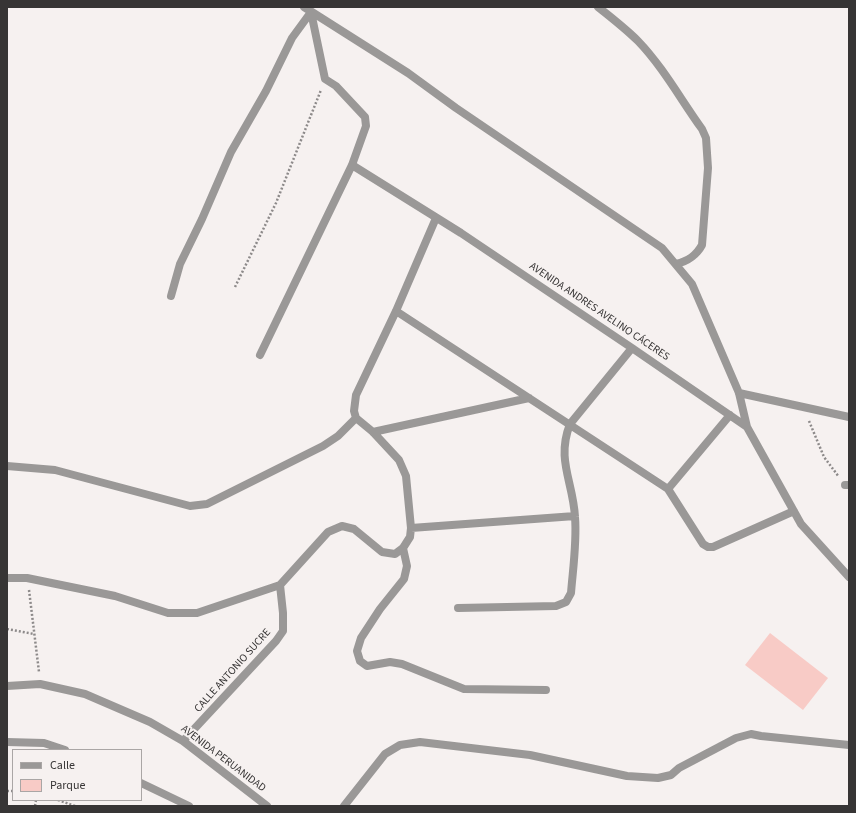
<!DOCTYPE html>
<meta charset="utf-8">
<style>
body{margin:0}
#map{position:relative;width:856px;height:813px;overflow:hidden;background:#f6f1f0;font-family:"Source Sans 3",sans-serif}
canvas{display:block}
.frame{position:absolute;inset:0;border:8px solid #373535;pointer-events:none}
.legend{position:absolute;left:12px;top:749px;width:130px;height:52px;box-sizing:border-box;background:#f6f1f0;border:1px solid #aaa6a5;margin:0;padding:5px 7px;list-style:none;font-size:12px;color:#373535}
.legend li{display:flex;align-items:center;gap:8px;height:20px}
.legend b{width:20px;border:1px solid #aaa6a5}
</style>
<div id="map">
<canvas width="856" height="813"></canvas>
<div class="frame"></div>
<ul class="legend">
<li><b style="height:5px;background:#9a9897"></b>Calle</li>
<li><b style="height:11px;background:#f8cbc6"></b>Parque</li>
</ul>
</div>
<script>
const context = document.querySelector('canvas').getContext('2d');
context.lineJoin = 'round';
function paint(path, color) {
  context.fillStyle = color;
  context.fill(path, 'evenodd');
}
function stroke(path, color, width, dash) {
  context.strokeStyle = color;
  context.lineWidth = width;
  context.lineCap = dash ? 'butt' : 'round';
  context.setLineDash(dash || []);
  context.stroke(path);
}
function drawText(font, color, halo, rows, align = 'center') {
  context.font = font + ' "Source Sans 3",sans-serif';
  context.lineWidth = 4;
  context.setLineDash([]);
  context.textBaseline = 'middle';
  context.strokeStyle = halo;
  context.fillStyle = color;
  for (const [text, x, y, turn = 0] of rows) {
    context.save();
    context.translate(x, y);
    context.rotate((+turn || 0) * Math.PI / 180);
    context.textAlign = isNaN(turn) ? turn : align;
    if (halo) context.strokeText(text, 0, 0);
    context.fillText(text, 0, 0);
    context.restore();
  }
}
const green = new Path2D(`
 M770 633 828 678 803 710 745 665Z`);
const path = new Path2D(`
 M235 287 276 203 321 90
 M809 421 824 457 839 477
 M29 590 39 672
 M7 629 34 634
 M7 791H13
 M58 800 75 806
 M35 806 36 800`);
const minor = new Path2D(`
 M304 7 408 73 456 108 662 248 692 284 739 393 747 427 801 524 849 577
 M598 7C612 18 626 29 638 41 663 67 681 100 702 129L706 138 708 168 702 245C696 256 688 261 676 264
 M352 165 461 233 632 348 747 427
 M171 296 180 264 202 219 231 152 266 91 292 38 311 12
 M396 311 668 489 703 544 708 547H713L794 511
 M260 355 352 165 366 126 365 117 336 86 325 79 311 12
 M739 393 849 417
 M373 432 529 398
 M7 466 55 470 190 506 207 504 323 446 338 436 356 418
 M845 485H849
 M668 489 730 415
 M411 528 575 516
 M403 548 407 566 404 579 380 609 361 638 357 651 360 661 367 666 390 662 402 664 464 689 546 690
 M7 578H27L115 596 168 613H197L280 585 328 532 342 526 354 529 382 552 395 554 403 548 410 537 411 528 406 476 399 460 373 432 356 418 354 411 356 395 396 311 436 218
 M458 608 556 606 566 602 571 593C573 568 577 542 575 517 573 481 556 460 570 424L632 348
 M7 686 40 684 85 694 150 722 183 741 267 806
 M183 741 276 641 283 631V613L280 585
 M7 742 44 743 65 750
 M141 783 189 806
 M344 806 385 754 400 745 420 742 530 755 627 776 658 778 671 775 679 768 736 738 751 734 761 736 849 745`);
const streetNames = [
 ["AVENIDA ANDRES AVELINO CÁCERES",599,312,34],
 ["CALLE ANTONIO SUCRE",233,671,-48],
 ["AVENIDA PERUANIDAD",223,759,37]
];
paint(green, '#f8cbc6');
stroke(path, '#8d8a8a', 2.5, [2, 2]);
stroke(minor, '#9a9897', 8);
drawText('11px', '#373535', '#f6f1f0', streetNames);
</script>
